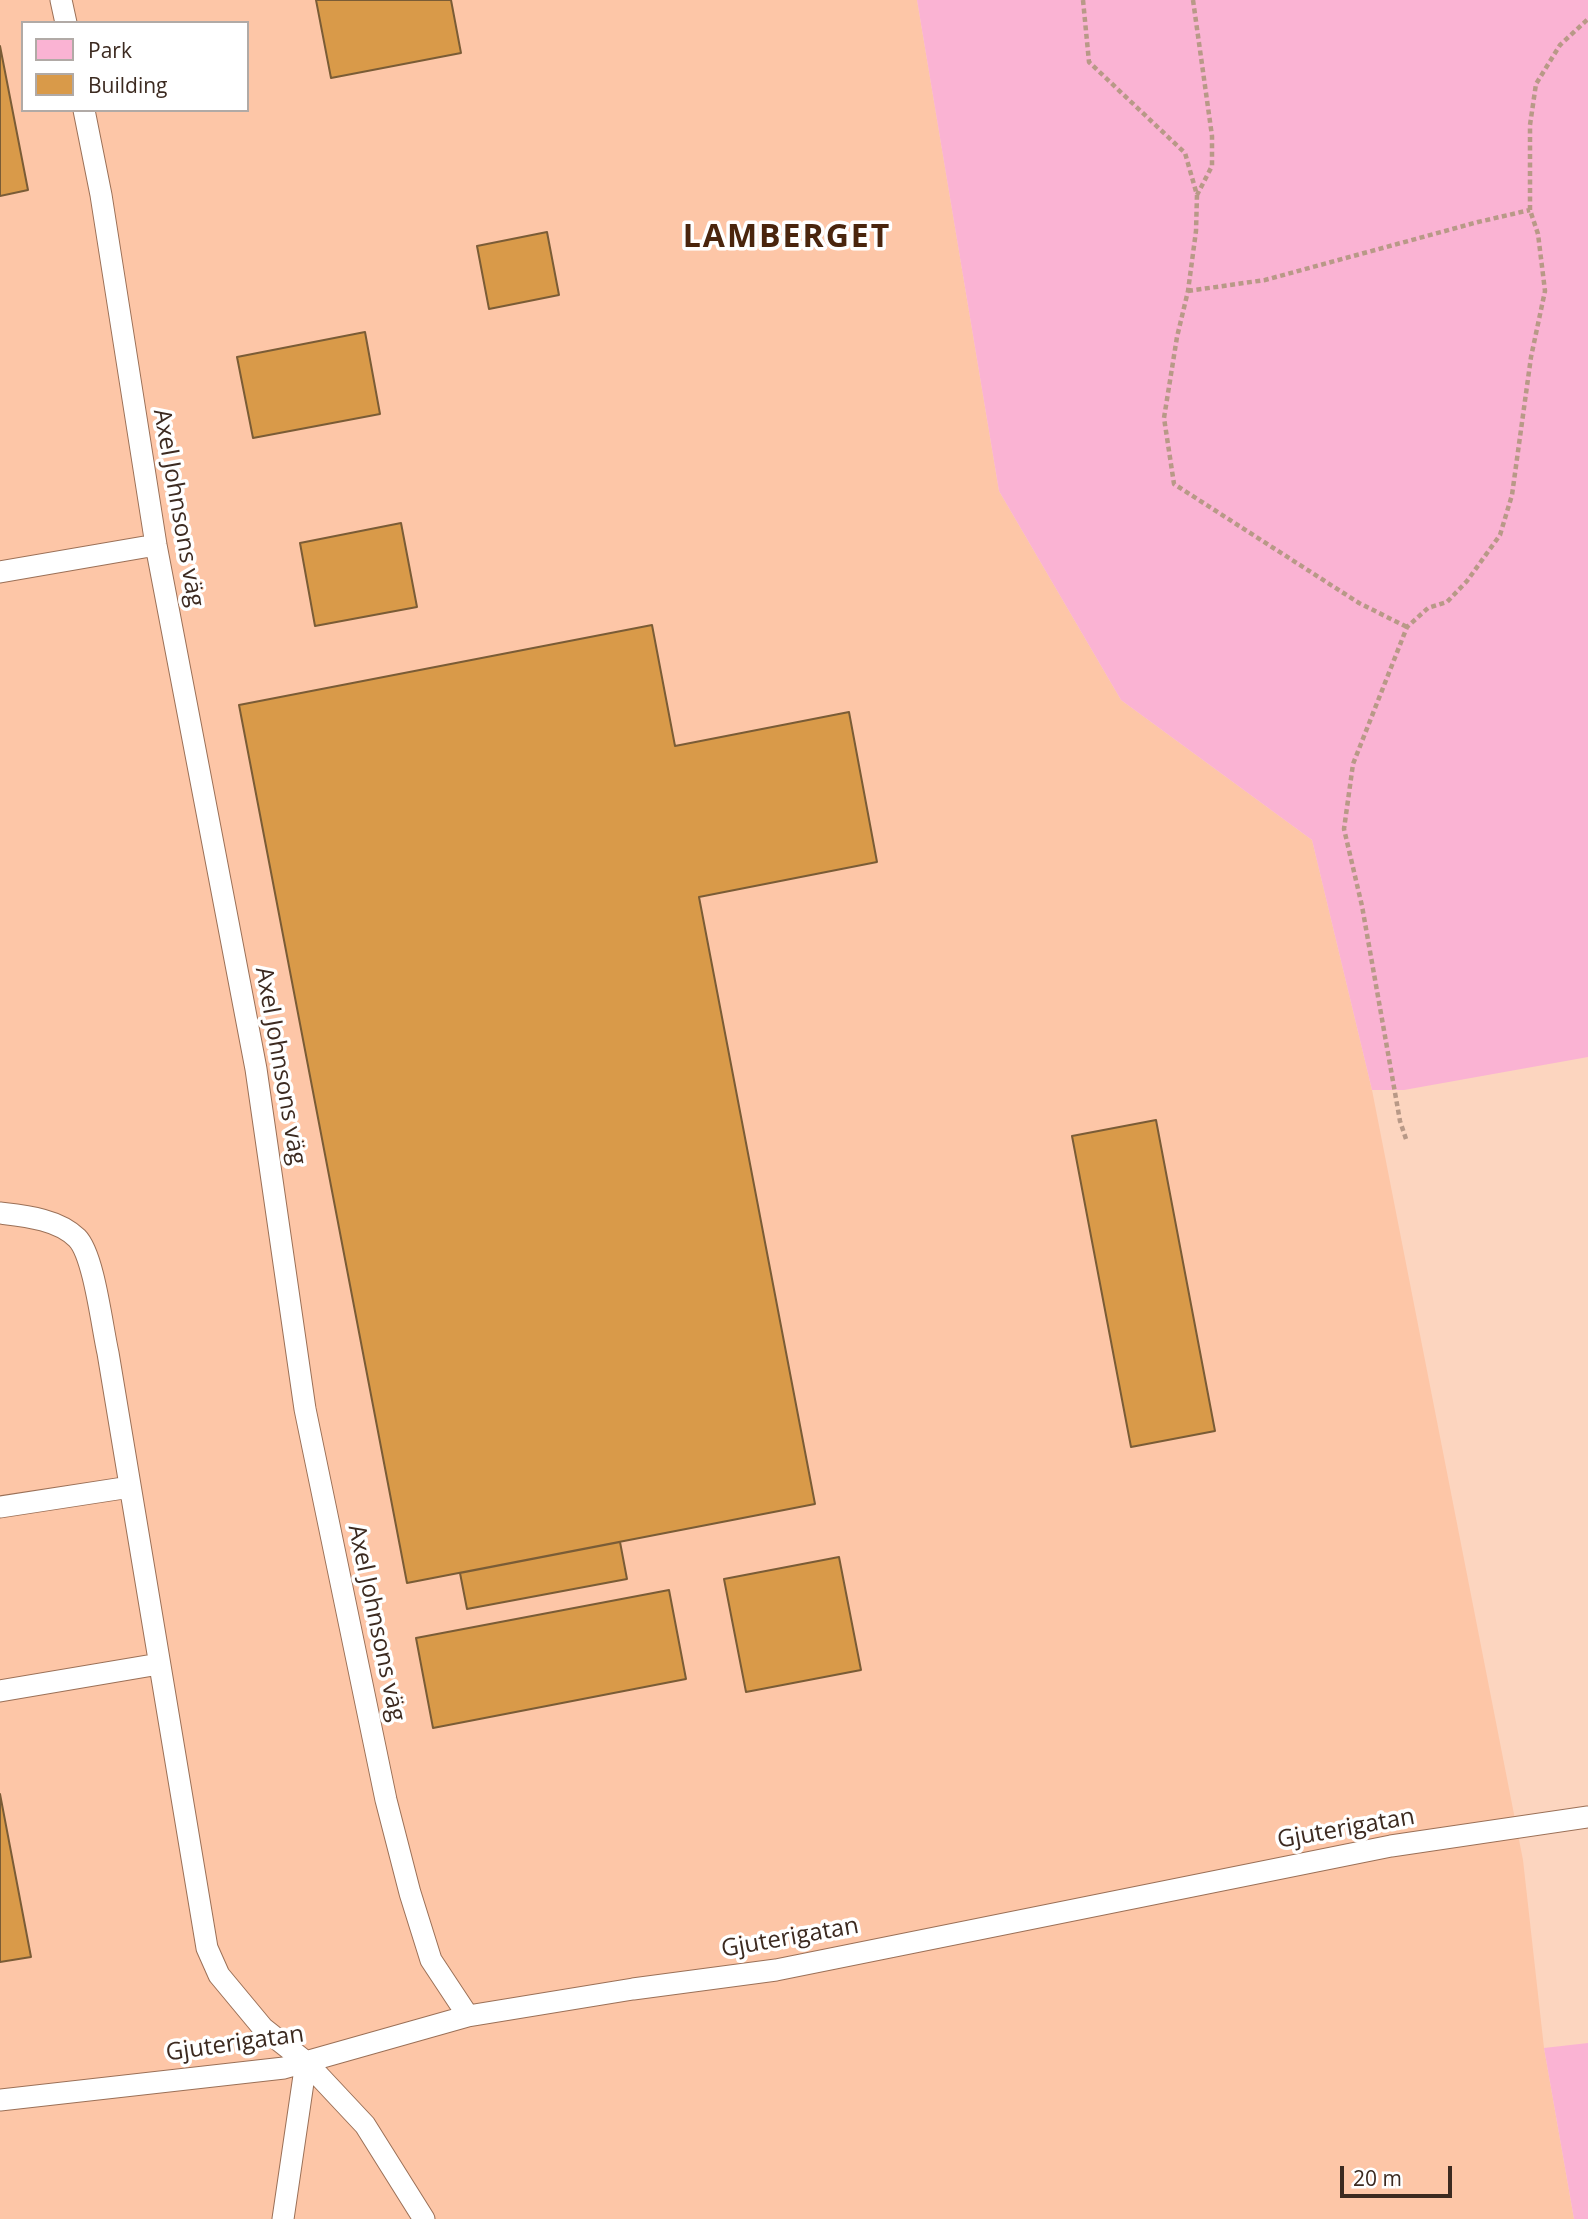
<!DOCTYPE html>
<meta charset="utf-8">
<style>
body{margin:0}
#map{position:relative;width:1588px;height:2219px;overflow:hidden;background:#fcd5bf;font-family:"Open Sans",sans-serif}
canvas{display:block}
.legend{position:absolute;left:21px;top:21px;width:228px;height:91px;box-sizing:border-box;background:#fff;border:2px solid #b1aaa6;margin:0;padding:9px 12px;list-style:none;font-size:21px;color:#3c2a20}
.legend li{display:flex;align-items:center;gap:14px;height:35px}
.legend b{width:35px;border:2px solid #b1aaa6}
.scale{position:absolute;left:1340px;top:2166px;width:112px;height:32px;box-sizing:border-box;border:4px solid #3c2a20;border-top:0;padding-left:9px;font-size:21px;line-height:24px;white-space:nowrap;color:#3c2a20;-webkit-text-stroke:5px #fff;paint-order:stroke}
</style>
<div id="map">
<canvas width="1588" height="2219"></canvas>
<ul class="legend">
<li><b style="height:19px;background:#fab3d3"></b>Park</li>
<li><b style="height:19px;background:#d99a49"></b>Building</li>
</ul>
<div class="scale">20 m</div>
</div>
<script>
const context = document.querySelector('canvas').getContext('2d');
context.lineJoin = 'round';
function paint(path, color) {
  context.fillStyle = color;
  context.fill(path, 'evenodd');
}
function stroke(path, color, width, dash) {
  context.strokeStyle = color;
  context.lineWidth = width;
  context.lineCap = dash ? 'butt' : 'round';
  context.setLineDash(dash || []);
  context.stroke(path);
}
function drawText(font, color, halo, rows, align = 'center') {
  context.font = font + ' "Open Sans",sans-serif';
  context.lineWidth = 7;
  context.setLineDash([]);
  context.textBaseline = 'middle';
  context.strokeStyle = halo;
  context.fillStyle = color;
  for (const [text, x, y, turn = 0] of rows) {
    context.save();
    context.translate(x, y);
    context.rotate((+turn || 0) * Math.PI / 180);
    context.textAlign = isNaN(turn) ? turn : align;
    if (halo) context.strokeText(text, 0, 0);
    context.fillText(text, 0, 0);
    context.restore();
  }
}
const built = new Path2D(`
 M0 0H917L999 491 1121 700 1312 840 1372 1090 1523 1860 1544 2048 1574 2219H0ZM23 23H247V110H23Z`);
const green = new Path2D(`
 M917 0H1588V1057L1404 1090H1372L1312 840 1121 700 999 491Z
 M1588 2043V2219H1574L1544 2048Z`);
const building = new Path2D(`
 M316 0H451L461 53 331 78Z
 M0 46 28 190 0 196Z
 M547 232 559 295 489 309 477 246Z
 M365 332 380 414 253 438 237 357Z
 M401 523 417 607 315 626 300 543Z
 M652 625 675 746 849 712 877 862 699 897 815 1504 407 1583 239 705Z
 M1156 1120 1215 1431 1131 1447 1072 1136Z
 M620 1542 627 1579 467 1609 460 1573Z
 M839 1557 861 1670 746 1692 724 1579Z
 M669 1590 686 1679 433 1728 416 1638Z
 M0 1794 31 1957 0 1962Z`);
const path = new Path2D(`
 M1083 0 1089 62 1185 153 1197 195 1196 231 1188 291 1177 337 1164 418 1174 484 1359 603 1407 627
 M1193 0 1212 136V166L1197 195
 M1188 291 1265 280 1478 222 1530 210
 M1406 1139 1400 1121 1362 906 1344 829 1353 764 1407 627 1428 608 1447 602 1467 581 1500 535 1512 495 1531 357 1545 291 1538 234 1530 210V125L1536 84 1560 45 1588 19`);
const service = new Path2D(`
 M61 0 66 23
 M84 110 101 195 156 545 256 1069 305 1409 386 1800 410 1893 431 1960 468 2016
 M0 572 156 545
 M0 1213C25 1216 58 1219 77 1238 94 1255 102 1327 108 1353L207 1948 219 1975 263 2028 306 2062 365 2125 424 2219
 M0 1507 130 1487
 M0 1691 159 1664
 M0 2100 284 2068 468 2016 633 1989 776 1970 1391 1846 1588 1817
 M283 2219 306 2062`);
const streetNames = [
 ["Axel Johnsons väg",178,508,80],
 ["Axel Johnsons väg",280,1066,80],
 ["Axel Johnsons väg",376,1623,78],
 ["Gjuterigatan",1346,1829,-10],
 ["Gjuterigatan",790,1938,-10],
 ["Gjuterigatan",235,2044,-8]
];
const districtNames = [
 ["LAMBERGET",787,238]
];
paint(built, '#fdc6a7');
paint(green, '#fab3d3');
paint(building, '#d99a49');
stroke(building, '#7a5c36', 2);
stroke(service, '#9b7057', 23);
stroke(path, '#b89987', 4.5, [5, 3.5]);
stroke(service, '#fff', 21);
drawText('24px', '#3c2a20', '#fff', streetNames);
context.letterSpacing = '2px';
drawText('bold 32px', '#4a250d', '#fff', districtNames);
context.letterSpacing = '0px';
</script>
